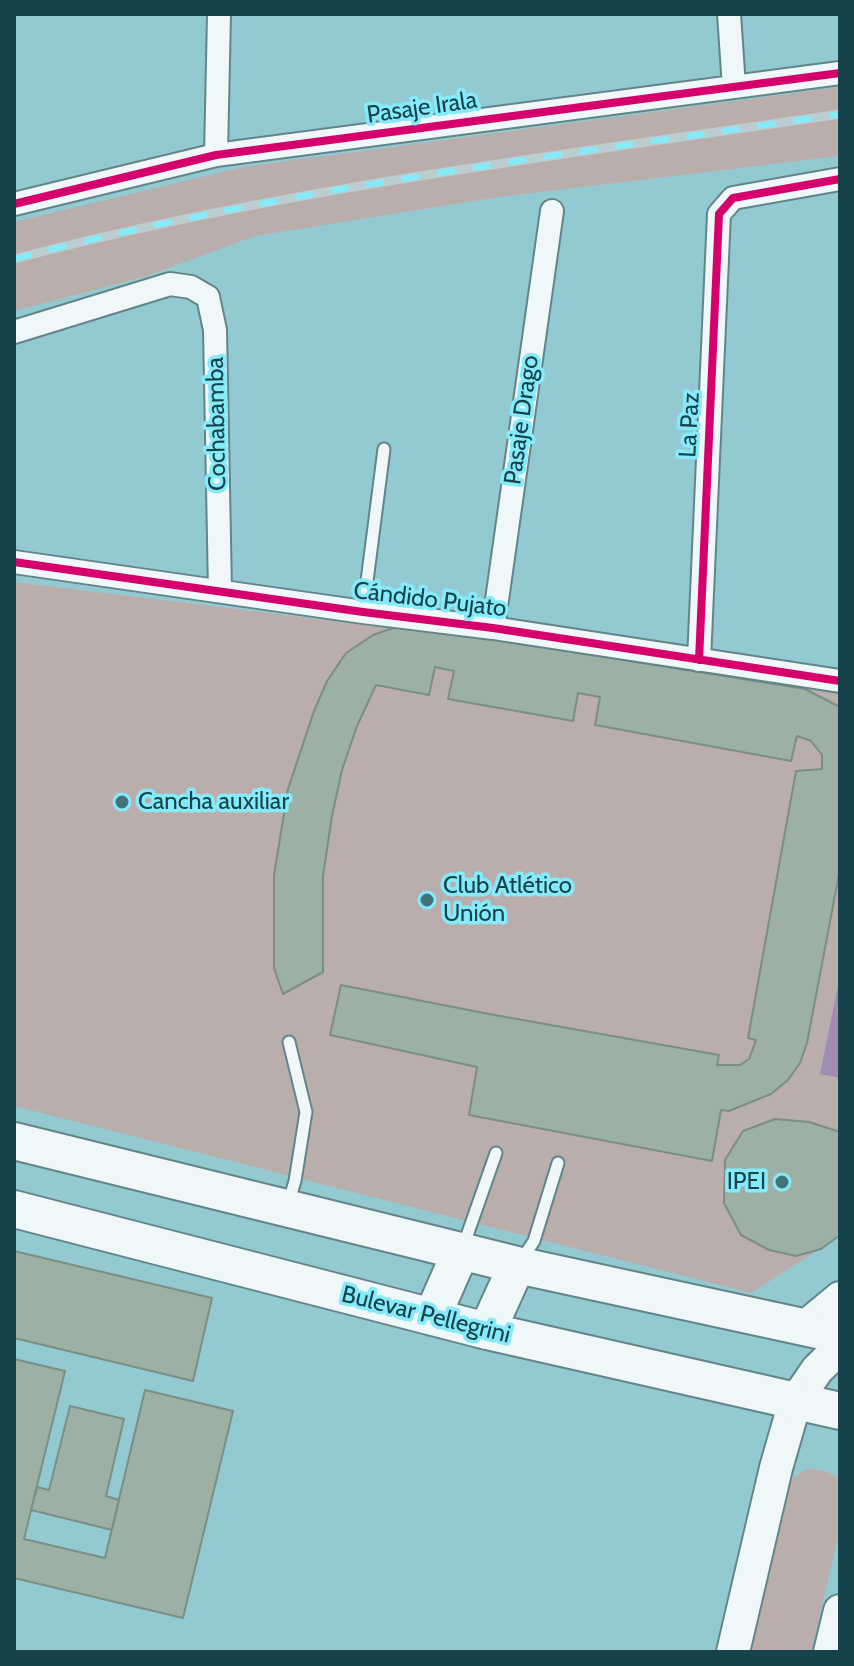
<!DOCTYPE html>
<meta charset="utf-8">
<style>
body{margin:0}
#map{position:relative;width:854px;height:1666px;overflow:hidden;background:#93cad2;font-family:Cabin,sans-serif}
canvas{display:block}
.frame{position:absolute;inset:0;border:16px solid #17434a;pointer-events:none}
</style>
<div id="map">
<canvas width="854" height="1666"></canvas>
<div class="frame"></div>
</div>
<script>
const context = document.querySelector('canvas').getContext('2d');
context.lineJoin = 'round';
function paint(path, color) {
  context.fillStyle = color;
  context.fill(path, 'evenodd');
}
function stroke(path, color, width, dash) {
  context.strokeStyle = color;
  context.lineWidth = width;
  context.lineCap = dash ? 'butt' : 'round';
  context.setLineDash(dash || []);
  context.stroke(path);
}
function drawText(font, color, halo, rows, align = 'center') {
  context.font = font + ' Cabin,sans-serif';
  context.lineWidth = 7;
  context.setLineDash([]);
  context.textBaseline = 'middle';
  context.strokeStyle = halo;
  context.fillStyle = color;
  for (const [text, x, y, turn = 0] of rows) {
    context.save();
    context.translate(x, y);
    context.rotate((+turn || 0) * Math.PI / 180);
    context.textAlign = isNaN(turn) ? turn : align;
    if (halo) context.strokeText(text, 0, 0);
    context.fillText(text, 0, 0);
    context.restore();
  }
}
const green = new Path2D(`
 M840 87V156L499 197 255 236 147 276 14 311V222L243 167Z
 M14 582 392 628 393 623 840 694V1236L751 1293 14 1106Z
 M807 1469C821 1469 830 1471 840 1481V1529L811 1652H749L785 1493 793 1478Z`);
const water = new Path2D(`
 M840 976V1078L820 1074Z`);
const building = new Path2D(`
 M393 623 805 689 840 707V869L807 1043 800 1063 788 1080 771 1094 729 1111 721 1110 712 1161 469 1115 477 1067 330 1035 341 985 489 1014 719 1055 717 1065H740L749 1059 756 1040 748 1038 796 771 822 769V755L811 741 797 736 791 761 595 725 600 697 578 693 573 721 448 699 454 671 435 667 429 695 376 685 357 726 342 770 332 816 323 876V972L283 994 274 968V875L288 789 314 711 327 681 346 653 373 635 393 628Z
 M775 1119 809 1122 840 1132V1235L821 1249 796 1256 769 1250 741 1235 724 1203 725 1160 743 1131Z
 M14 1251 212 1298 193 1381 14 1338Z
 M14 1359 65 1371 24 1539 105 1558 145 1390 233 1411 183 1618 14 1578Z
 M70 1406 124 1419 106 1496 119 1500 112 1530 31 1510 37 1487 49 1490Z`);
const lane = new Path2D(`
 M363 612 384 449
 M288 1204 295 1181 306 1112 289 1042
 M463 1247 496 1153
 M522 1259 534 1241 558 1163`);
const street = new Path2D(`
 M729 14 734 87
 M216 155 219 14
 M14 204 216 155 840 73
 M14 332 170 284 191 287 208 297 215 330 220 591
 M14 562 363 612 493 628 840 681
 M493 628 552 211
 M699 660 719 214 733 198 840 179`);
const secondary = new Path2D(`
 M805 1327 840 1298
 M733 1652 776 1468 795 1402 817 1370 840 1347
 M830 1652 840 1611`);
const primary = new Path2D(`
 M14 1141 517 1265 840 1335
 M14 1209 487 1331 840 1411
 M432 1317 461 1251
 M487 1331 517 1265`);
const rail = new Path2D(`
 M14 259C282 188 566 155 840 114`);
const cycleway = new Path2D(`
 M14 204 216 155 840 73
 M14 562 363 612 493 628 840 681
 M699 660 719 214 733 198 840 179`);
const markers = [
 [122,802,8,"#42727a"],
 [427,900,8,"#42727a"],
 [782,1182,8,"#42727a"]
];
const streetNames = [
 ["Pasaje Irala",422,108,-8],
 ["Pasaje Drago",522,420,-82],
 ["Cochabamba",217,424,-91],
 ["La Paz",690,425,-87],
 ["Cándido Pujato",430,600,7],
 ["Bulevar Pellegrini",426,1315,14]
];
const poiNames = [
 ["Cancha auxiliar",138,802],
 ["Club Atlético",443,886],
 ["Unión",443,914],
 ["IPEI",766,1182,"right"]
];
paint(green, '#baaead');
paint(water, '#a28cb4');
paint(building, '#9db0a6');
stroke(building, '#7b8e83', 2);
stroke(lane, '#62858a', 15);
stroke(street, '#62858a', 26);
stroke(secondary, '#62858a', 36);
stroke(primary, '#62858a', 40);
stroke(lane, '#eff7f8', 11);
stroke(street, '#eff7f8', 22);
stroke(secondary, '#eff7f8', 32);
stroke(primary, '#eff7f8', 36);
stroke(rail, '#bbcdcf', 9);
stroke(rail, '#85ebfa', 6, [18]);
stroke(cycleway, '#d6006c', 8);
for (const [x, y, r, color] of markers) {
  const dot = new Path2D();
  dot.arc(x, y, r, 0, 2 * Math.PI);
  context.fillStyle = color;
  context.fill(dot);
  stroke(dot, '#85ebfa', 3);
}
drawText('24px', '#17434a', '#85ebfa', streetNames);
drawText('24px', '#17434a', '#85ebfa', poiNames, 'left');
</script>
